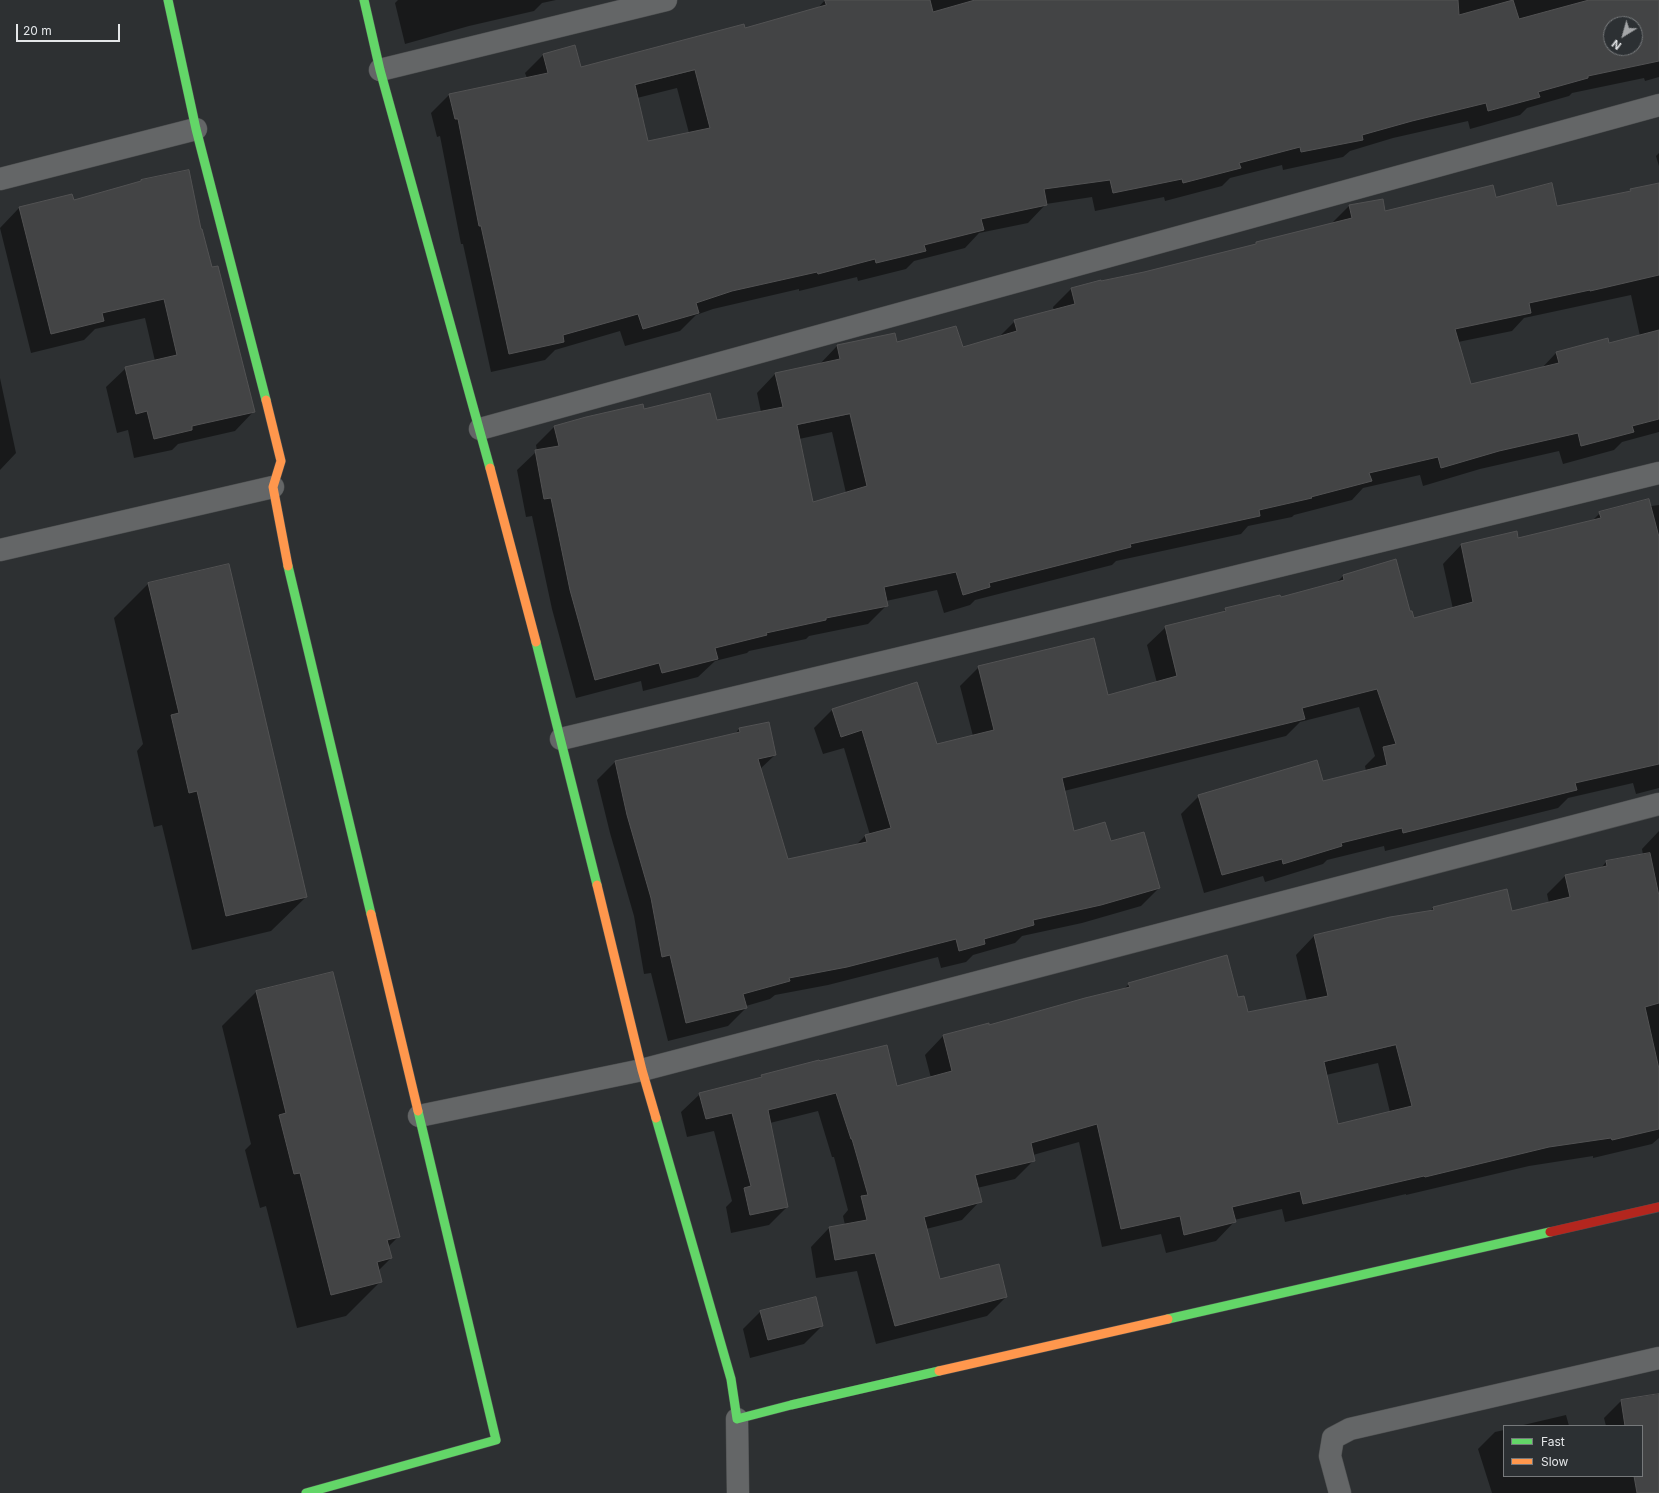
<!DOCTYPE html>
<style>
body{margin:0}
#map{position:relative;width:1659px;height:1493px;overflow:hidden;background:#2d3032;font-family:Inter,sans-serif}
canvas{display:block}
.legend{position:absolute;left:1503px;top:1425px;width:140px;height:52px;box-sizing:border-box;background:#2c3033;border:1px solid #76797b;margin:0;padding:5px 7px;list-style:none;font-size:12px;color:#e4e6e8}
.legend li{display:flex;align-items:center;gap:8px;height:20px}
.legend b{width:20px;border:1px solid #76797b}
.north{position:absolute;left:1603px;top:16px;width:40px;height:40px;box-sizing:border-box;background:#2c3033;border:1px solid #76797b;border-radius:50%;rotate:217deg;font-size:11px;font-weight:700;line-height:16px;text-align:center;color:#e4e6e8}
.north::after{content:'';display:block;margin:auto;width:14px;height:18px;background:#a4a6a8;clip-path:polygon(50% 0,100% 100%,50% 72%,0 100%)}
.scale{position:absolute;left:16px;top:24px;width:104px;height:18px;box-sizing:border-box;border:2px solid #e4e6e8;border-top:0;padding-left:5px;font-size:12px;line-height:14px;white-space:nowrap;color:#e4e6e8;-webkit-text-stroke:3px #2c3033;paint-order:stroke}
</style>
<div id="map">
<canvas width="1659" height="1493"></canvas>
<ul class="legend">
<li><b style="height:5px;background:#63d668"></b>Fast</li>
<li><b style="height:5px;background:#ff974d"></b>Slow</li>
</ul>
<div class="north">N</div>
<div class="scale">20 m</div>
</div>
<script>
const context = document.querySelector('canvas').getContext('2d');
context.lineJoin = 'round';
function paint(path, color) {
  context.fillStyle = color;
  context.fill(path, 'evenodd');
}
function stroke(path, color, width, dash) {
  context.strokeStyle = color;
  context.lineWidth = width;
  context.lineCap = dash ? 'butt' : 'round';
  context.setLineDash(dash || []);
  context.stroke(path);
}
const shadow = new Path2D(`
 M398 0H556L542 3 534 11 469 26 405 44 395 3Z
 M825 0H1659V77L1645 81 1644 78 1572 93 1569 96 1527 108 1520 115 1470 129 1468 121 1393 138 1350 151 1343 157 1283 170 1282 165 1230 178 1222 186 1165 201 1164 197 1095 211 1092 197 1046 204 1028 223 979 233 965 248 914 261 906 269 858 281 857 277 799 291V289L713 309 696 315 680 331 625 346 620 331 555 350 545 360 491 372 463 244H461L440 136 437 137 431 113 449 95 527 78 525 73 543 55 574 46 580 68 745 30 817 9ZM1611 24H1635V48H1611ZM677 88 689 133 647 142 637 98Z
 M1659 153V166L1656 156Z
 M1659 185V432L1622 442 1614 450 1563 464 1559 451 1480 469 1423 486 1420 475 1363 488 1352 500 1294 515 1292 517 1248 526 1241 534 1116 561 1112 565 975 600 970 605 944 613 937 590 886 601 887 605 868 624 809 636 806 639 749 651 747 653 715 661 698 677 643 691 641 681 576 698 552 609 532 516 526 517 517 470 537 451 536 445 554 427 644 410 716 421 761 412 757 393 775 374 819 365 837 346 894 334 896 343 962 348 998 338 1015 321 1054 311 1053 307 1071 289 1100 281 1144 273 1254 246 1256 243 1331 224 1349 206 1385 213 1495 198 1557 208ZM1631 295 1640 336 1609 344 1556 353 1541 369 1470 385 1458 342 1512 331 1524 318ZM832 432 846 493 812 503 799 439Z
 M71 195 73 201 200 230 254 411 235 431 178 444 172 450 134 458 128 430 117 433 106 387 126 368 155 361 145 318 95 329 84 340 31 353 0 228 19 208Z
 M0 378 16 453 0 470Z
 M1659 505V788L1636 794 1633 783 1568 798 1558 808 1385 851 1384 846 1327 860 1323 864 1265 882 1263 876 1204 893 1181 814 1199 796 1323 782 1366 771 1365 766 1375 756 1359 707 1300 722 1286 736 1064 791 1073 832 1110 842 1159 888 1141 906 1082 923 1022 936 1015 943 973 955 966 962 941 968 938 957 828 985 775 995 770 999 746 1006V1008L728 1026 668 1041 651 973 644 974 634 916 610 833 597 780 615 762 734 735 739 729 768 723 775 755 760 769 787 860 856 845 865 836 870 835 844 748 823 754 814 728 832 710 917 683 936 745 973 736 960 686 979 667 1108 696 1157 683 1147 645 1166 627 1222 613 1226 609 1280 598 1336 583 1343 576 1410 613 1413 619 1453 609 1443 564 1461 545 1516 532 1518 539 1591 522 1600 513ZM1167 638H1169L1179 680 1178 681Z
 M148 584 306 897 271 931 192 950 162 825 154 827 137 751 143 744 114 618Z
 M1659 831V1138L1652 1144 1593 1158V1156L1529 1166 1406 1195V1194L1285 1222 1282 1209 1234 1220V1222L1216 1241 1166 1253 1161 1234 1102 1247 1079 1142 1033 1155 1034 1160 1015 1179 977 1188 980 1201 962 1220 926 1229 939 1280 1006 1297 987 1316 876 1344 857 1271 816 1278 811 1247 829 1228 845 1225 843 1216 848 1210 834 1157H832L818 1111 770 1123 787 1207 769 1225 731 1233 726 1207 732 1201 714 1131 687 1137 681 1112 700 1094 759 1079 762 1076 896 1088 931 1078 925 1055 943 1036 988 1025V1026L1123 990 1129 984 1237 999 1247 1013 1307 1001 1296 955 1314 936 1430 911 1433 908 1511 912 1549 903 1547 894 1565 876 1601 868 1606 862 1643 855 1642 849ZM1378 1063 1390 1112 1337 1125 1326 1075Z
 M256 992 399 1236 388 1247 391 1258 378 1271 380 1282 346 1316 297 1328 266 1206 260 1208 245 1150 251 1144 222 1026Z
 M760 1312 822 1326 804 1344 750 1358 743 1329Z
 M1659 1393V1493H1492L1478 1449 1495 1432 1504 1430V1476H1642V1426H1606L1604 1418 1621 1401Z
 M1566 1415 1569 1426H1519Z`);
const building = new Path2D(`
 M825 0H930L933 12 975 0H1458L1459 15 1513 0 1519 19 1589 0H1659V61L1588 76V78L1538 92 1540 97 1488 111 1486 103 1412 121 1362 135 1363 140 1301 152 1300 147 1239 163 1241 168 1183 183 1182 179 1113 193 1110 180 1044 189 1047 205 981 219 984 230 924 245 926 251 876 263 875 259 818 274 817 272 732 291 696 303 699 313 643 329 638 314 563 335 564 342 509 354 481 226H479L458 119H455L449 94 548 73 543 54 575 45 581 67 744 24 745 28 826 5ZM1611 24H1635V48H1611ZM695 70 710 128 648 141 635 85Z
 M189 170 201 229H202L212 267 218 266 255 412 192 426V430L154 439 147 411 136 414 125 367 177 355 164 299 102 313 104 321 51 334 19 207 72 194 74 200 141 181V180Z
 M1552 183 1557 206 1631 191 1630 189 1659 183V275L1590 291V290L1529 303 1531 313 1455 329 1471 384 1559 363 1556 352 1608 338 1609 343 1659 330V419L1632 426 1634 432 1581 446 1578 433 1499 451 1441 468 1438 457 1369 473 1372 481 1311 497 1312 498 1259 510 1260 516 1130 544 1131 547 989 583 990 587 963 595 956 572 884 587 888 606 826 618V620L766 633 767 635 715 648 718 659 662 673 659 663 595 680 570 590 551 498 544 499 535 450 559 446 554 426 586 417 643 404 644 409 710 393 717 420 783 407 775 373 840 359 837 345 895 333 897 342 956 326 963 347 1017 331 1014 320 1075 304 1071 288 1101 280V281L1144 272 1256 244V242L1352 218 1349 205 1383 199 1385 211 1493 185 1496 197ZM850 414 867 486 813 502 797 425Z
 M1649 499 1659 537V764L1575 783 1577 790 1403 833 1402 828 1341 843 1342 846 1283 864 1282 859 1222 875 1198 795 1317 760 1323 781 1387 765 1383 747 1396 744 1377 689 1302 708 1305 719 1062 778 1074 831 1105 822 1111 841 1144 832 1160 888 1101 905 1033 920 1034 925 984 939 985 944 959 951 956 939 847 967 789 978 790 981 743 994 747 1008 686 1023 670 955 662 957 651 898 627 815 615 761 740 732 739 728 769 722 776 755 758 759 788 859 867 842 865 835 891 828 862 730 841 737 832 709 917 682 937 744 994 730 978 666 1094 638 1108 695 1177 676 1165 626 1226 611 1225 608 1280 595 1281 597 1344 580 1343 575 1396 559 1410 611H1412L1414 618 1473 602 1461 544 1517 531 1518 538 1601 518 1599 512Z
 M229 564 307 897 226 916 197 791 189 793 171 715 179 713 148 583Z
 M1650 853 1659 896V1003L1645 1007 1659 1069V1129L1612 1140 1611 1138 1549 1147 1425 1177 1424 1176 1303 1204 1300 1191 1232 1207 1236 1222 1184 1235 1180 1216 1121 1229 1097 1124 1031 1143 1035 1161 975 1175 982 1202 924 1217 940 1279 999 1264 1007 1297 895 1326 875 1253 835 1260 829 1227 867 1220 861 1196 868 1195 852 1139H851L836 1093 768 1110 788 1207 750 1215 744 1188 751 1186 732 1113 706 1119 699 1093 762 1077 761 1075 819 1060 820 1061 887 1045 897 1086 952 1071 943 1035 989 1023V1025L1085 998 1130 987 1128 983 1227 955 1238 997 1244 996 1248 1012 1328 996 1314 935 1390 917 1434 910 1433 907 1507 889 1512 911 1570 897 1565 875 1607 866 1606 861ZM1396 1045 1412 1106 1338 1124 1324 1062Z
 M333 972 400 1237 387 1240 392 1258 377 1262 382 1282 331 1295 300 1173 294 1174 279 1115 286 1113 256 991Z
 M816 1297 823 1326 768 1340 760 1311Z
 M1659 1394V1493H1637L1634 1476H1642V1426H1625L1621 1400Z`);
const street = new Path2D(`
 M380 70 666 0
 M0 179 196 129
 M480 429 1659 105
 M0 550 273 487
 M561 739 1022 629 1659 473
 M419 1116 642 1070 1659 804
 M737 1419 738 1493
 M1340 1493 1330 1456 1333 1438 1350 1429 1659 1358`);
const fast = new Path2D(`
 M168 0 196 129 266 400
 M364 0 380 70 490 468
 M288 566 371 914
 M536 642 597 885
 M656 1118 731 1379 737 1419 791 1405 939 1371
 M1168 1319 1550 1232
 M306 1493 496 1440 418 1111`);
const slow = new Path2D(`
 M266 400 281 461 273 487 288 566
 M490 468 536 642
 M597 885 642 1070 656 1118
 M371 914 418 1111
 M939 1371 1168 1319`);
const jam = new Path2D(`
 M1550 1232 1659 1207`);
paint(shadow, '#0007');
paint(building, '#434445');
stroke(building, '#525253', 1);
stroke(street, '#4c4e4f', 23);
stroke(fast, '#4c4e4f', 10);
stroke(slow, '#4c4e4f', 10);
stroke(jam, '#4c4e4f', 10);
stroke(street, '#646667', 22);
stroke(fast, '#63d668', 9);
stroke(slow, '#ff974d', 9);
stroke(jam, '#b3261e', 9);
</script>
